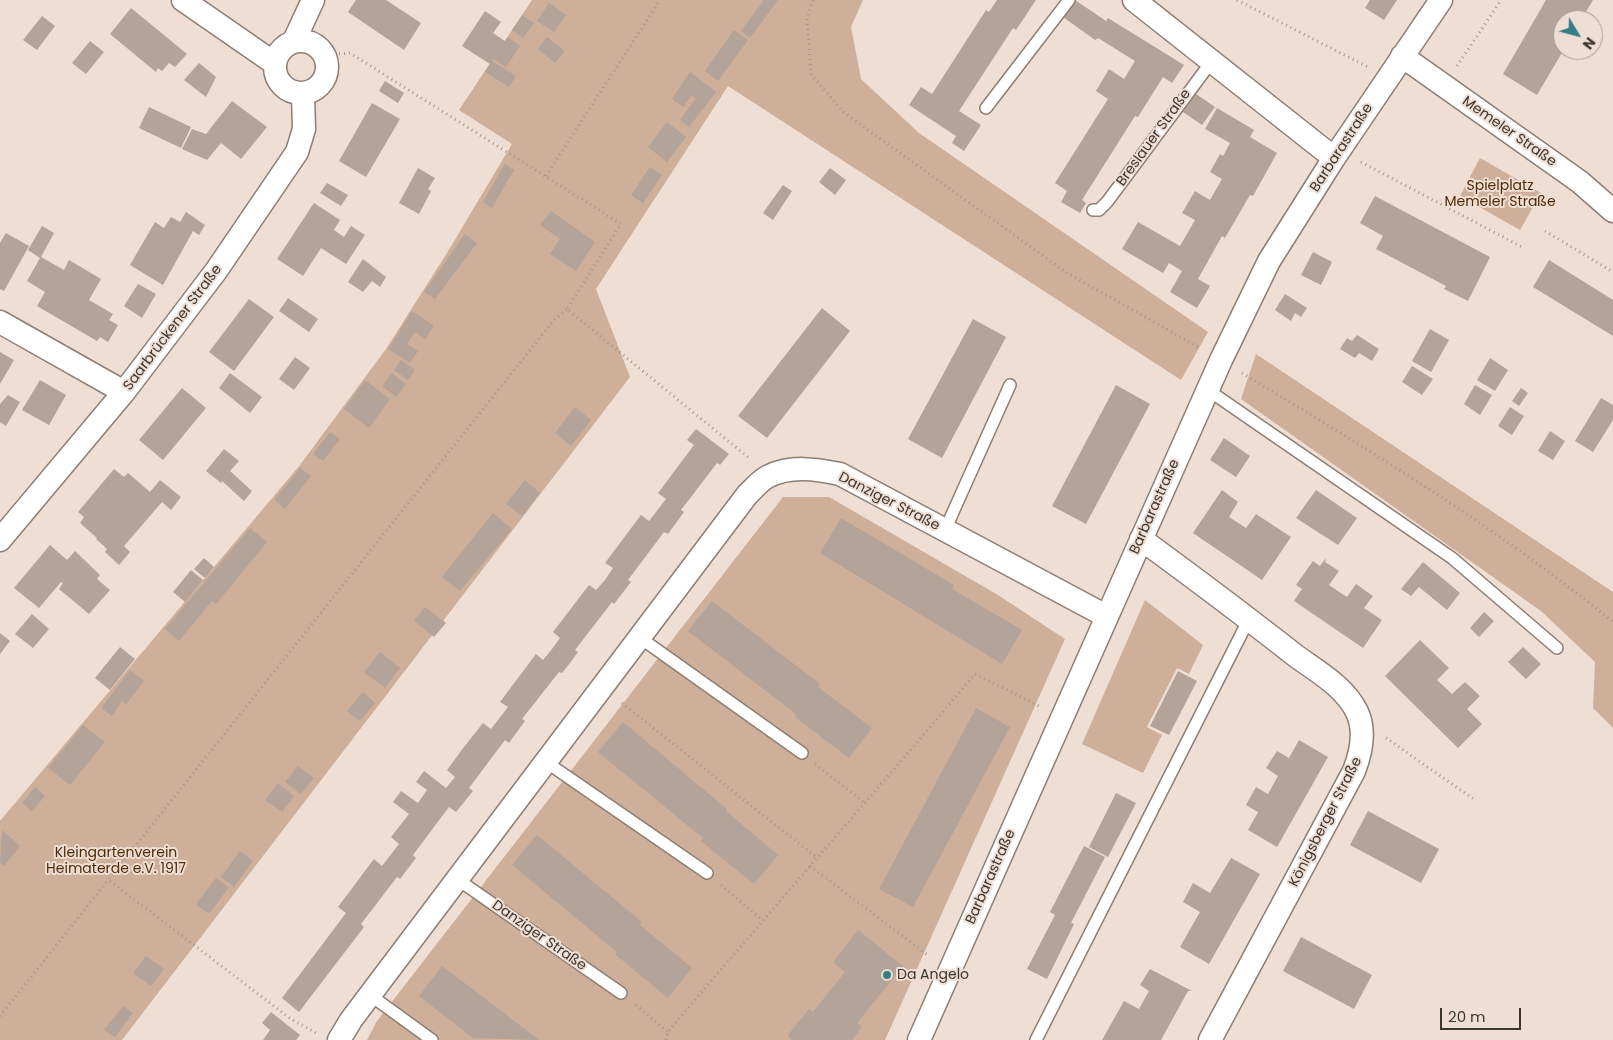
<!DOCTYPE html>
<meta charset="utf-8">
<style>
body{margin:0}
#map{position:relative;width:1613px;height:1040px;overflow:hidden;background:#efded3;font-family:Poppins,sans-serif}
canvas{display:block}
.north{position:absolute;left:1553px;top:10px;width:50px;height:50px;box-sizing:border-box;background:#efded3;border:1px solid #a79b92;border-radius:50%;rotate:127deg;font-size:14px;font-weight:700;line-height:20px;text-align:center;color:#3c3631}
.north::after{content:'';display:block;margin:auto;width:18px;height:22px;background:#357d86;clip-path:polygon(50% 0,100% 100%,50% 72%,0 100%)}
.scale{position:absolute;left:1440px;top:1008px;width:81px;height:22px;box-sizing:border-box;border:2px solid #3c3631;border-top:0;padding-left:6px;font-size:15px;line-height:18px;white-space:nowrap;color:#3c3631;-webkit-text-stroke:4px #efded3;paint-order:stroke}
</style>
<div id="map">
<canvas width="1613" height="1040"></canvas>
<div class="north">N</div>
<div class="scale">20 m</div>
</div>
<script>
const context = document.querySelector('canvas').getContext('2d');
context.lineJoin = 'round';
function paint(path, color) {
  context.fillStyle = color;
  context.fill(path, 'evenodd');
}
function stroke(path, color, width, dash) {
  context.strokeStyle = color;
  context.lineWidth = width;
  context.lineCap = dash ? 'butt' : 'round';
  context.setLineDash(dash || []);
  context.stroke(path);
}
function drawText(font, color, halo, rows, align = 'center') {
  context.font = font + ' Poppins,sans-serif';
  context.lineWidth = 4;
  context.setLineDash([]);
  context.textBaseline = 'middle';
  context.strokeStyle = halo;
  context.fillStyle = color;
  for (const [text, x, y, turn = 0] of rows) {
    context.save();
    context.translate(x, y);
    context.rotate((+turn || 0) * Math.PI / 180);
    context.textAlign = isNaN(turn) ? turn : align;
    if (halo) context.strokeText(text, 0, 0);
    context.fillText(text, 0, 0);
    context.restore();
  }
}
const green = new Path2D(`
 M532 0H863L851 27 861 79 919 133 1208 332 1181 380 728 86 596 289 630 377 122 1040H0V821L300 465 386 349 447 253 512 144 459 110Z
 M1480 158 1541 193 1520 230 1460 196Z
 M1256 354 1613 592V728L1593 708 1595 662 1541 611 1241 399Z
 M783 497H829L998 595 1065 639 885 1040H367L377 1021Z
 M1145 600 1203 645 1189 674 1177 668 1147 727 1162 735 1143 773 1082 744Z`);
const building = new Path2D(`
 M356 0H386L421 23 404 50 348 12Z
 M764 0H778L750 38 741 31Z
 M997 0H1036L1016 30 1013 28 959 111 981 125 964 151 952 143 956 136 909 105 921 87 932 94 986 10 989 12Z
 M1075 0 1106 21 1108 18 1184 65 1172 83 1163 77 1138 117 1135 116 1082 200 1086 203 1080 213 1061 202 1067 191 1055 183 1108 99 1096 91 1109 69 1124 79 1135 61 1098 38 1095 40 1063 17Z
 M1370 0H1397L1384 20 1365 8Z
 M1546 0H1593L1581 20H1563V51L1537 95 1503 74Z
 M549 3 566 15 554 32 537 21Z
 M131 8 187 54 175 67 169 63 162 71 158 68 156 72 110 34Z
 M485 11 501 22 493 33 505 41 508 37 520 46 506 67 493 59 492 61 516 76 509 87 485 72 490 64 462 46Z
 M522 15 534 23 523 38 512 30Z
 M42 16 55 26 37 50 23 40Z
 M734 30 748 40 718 81 705 71Z
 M547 37 565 51 555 63 538 49Z
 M90 41 104 52 86 74 72 63Z
 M199 63 216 77 206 97 184 80Z
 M690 72 716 92 689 127 680 120 696 98 692 95 683 107 672 99Z
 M385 81 404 93 398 103 379 91Z
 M1193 92 1215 107 1202 125 1180 110Z
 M232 101 267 127 241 159 221 143 207 160 182 149 192 129 206 134Z
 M372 103 400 119 366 177 339 161Z
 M149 107 191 127 181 148 139 128Z
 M1217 108 1254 130 1250 137 1277 153 1253 196 1250 195 1225 238 1222 236 1198 279 1210 286 1197 308 1170 292 1182 271 1169 263 1163 273 1122 249 1138 222 1180 246 1195 220 1182 213 1195 191 1210 200 1222 179 1210 172 1220 154 1223 156 1230 143 1205 129Z
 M667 122 686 137 667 162 648 147Z
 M505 164 514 170 492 208 483 202Z
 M650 167 662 175 643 203 631 195Z
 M418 168 435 178 428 189 431 191 419 214 399 203Z
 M830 168 846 180 835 195 819 182Z
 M327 183 348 195 341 206 320 193Z
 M783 185 792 191 773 220 763 213Z
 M1375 196 1490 257 1468 301 1444 289 1446 286 1376 249 1383 236 1360 223Z
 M314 203 340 220 334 230 344 237 351 226 365 235 346 264 321 248 303 276 277 259Z
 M551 211 595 242 576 271 550 254 560 239 540 225Z
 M186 212 205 225 199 235 193 231 163 285 130 265 155 222 164 228 171 217 180 222Z
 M42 226 54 233 41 257 64 270 69 260 101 279 89 300 113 314 109 320 118 325 108 342 100 337 97 341 37 306 45 292 27 281 40 258 28 250Z
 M6 233 29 246 4 291 0 289V243Z
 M465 234 477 243 435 299 424 292Z
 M1313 252 1332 262 1321 285 1301 275Z
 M363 259 386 277 380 287 372 281 363 292 348 282Z
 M1549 260 1613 300V336L1533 287Z
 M138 284 156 294 142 318 124 306Z
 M1285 294 1307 308 1301 317 1295 313 1291 321 1275 310Z
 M288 298 318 319 309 332 279 311Z
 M249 299 274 317 234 371 209 352Z
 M822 308 850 331 767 438 738 416Z
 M412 311 434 326 425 339 415 332 407 344 418 351 410 363 388 349Z
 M973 319 1006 337 942 458 908 439Z
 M1430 329 1449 340 1431 372 1412 361Z
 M1357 335 1379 349 1372 361 1359 353 1355 358 1340 349 1347 338 1352 341Z
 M0 352 14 360 0 384Z
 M295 357 310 368 294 390 279 379Z
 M1490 358 1508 370 1495 391 1477 380Z
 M401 360 415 370 408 380 394 370Z
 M1412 366 1433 379 1422 395 1402 382Z
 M230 373 262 397 250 413 219 388Z
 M392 373 406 384 396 397 382 386Z
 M40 380 66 395 49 425 22 410Z
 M365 380 390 399 369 428 344 409Z
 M1116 385 1150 404 1086 524 1052 506Z
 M1475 385 1492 395 1480 415 1464 404Z
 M182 388 206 408 163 460 139 440Z
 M1521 388 1528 393 1519 406 1512 401Z
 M8 395 20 402 6 426 0 422V404Z
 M1601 398 1613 405V420L1593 452 1575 441Z
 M575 407 591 420 571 446 555 433Z
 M1510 407 1524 416 1512 435 1498 426Z
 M696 429 729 454 720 465 717 463 681 510 684 512 668 534 664 532 628 580 631 582 614 604 612 602 575 650 578 652 570 663 562 673 559 672 522 719 525 721 509 743 505 740 469 788 473 791 456 812 449 807 413 855 416 858 400 879 397 877 361 924 364 927 299 1012 282 998 346 913 338 907 374 859 382 866 399 844 391 837 409 814 393 802 401 791 418 803 427 790 416 782 424 771 446 788 455 777 447 770 464 747 483 723 491 729 508 707 500 702 536 654 543 660 552 649 560 638 553 632 589 585 596 590 605 580 613 568 605 563 641 515 649 521 666 499 658 493 694 445 687 440Z
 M1550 431 1565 441 1553 460 1538 451Z
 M330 432 340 439 323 461 313 454Z
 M1224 438 1250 456 1236 477 1210 460Z
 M224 449 239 461 230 471 252 491 244 501 222 481 221 483 206 471Z
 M300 468 311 476 285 509 274 500Z
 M114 469 124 477 128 473 150 492 160 480 181 497 171 510 162 502 124 546 130 552 119 565 105 552 107 549 96 539 97 538 80 523 84 517 78 512Z
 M525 480 540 493 522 516 506 504Z
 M1222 490 1238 502 1229 517 1246 528 1256 514 1291 537 1262 580 1193 533Z
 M1316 490 1357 518 1338 545 1296 518Z
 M493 513 512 529 460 591 442 577Z
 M841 518 954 585 952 589 1022 630 1002 664 820 553Z
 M250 528 267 542 216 604 212 601 179 641 165 629Z
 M50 545 67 560 75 551 100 575 97 579 110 590 89 614 59 589 63 583 61 582 39 608 14 588Z
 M204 558 214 567 205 578 194 569Z
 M1326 558 1325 562 1339 571 1329 585 1347 597 1356 584 1373 596 1364 608 1382 620 1363 648 1294 601 1302 589 1296 585 1313 561 1320 566Z
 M1423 562 1460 593 1447 610 1419 587 1411 596 1401 589Z
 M191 570 203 580 185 602 173 592Z
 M712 601 820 684 818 687 872 728 849 758 795 717 796 714 688 631Z
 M425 607 446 623 434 637 414 621Z
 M1484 612 1494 621 1479 637 1470 628Z
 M32 614 49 629 33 648 15 634Z
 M0 633 10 641 0 654Z
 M1420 640 1449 668 1437 680 1452 694 1465 682 1480 696 1467 709 1482 724 1458 748 1385 676Z
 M120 647 135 659 110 690 95 678Z
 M1523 647 1541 664 1526 679 1508 662Z
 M380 652 400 668 385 688 364 672Z
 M130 670 144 681 126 704 122 701 112 716 101 708Z
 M1178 671 1197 681 1169 735 1150 726Z
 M363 692 375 703 360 721 347 711Z
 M976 708 1010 727 913 907 879 889Z
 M623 722 727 809 726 811 778 855 754 884 701 841 703 838 598 752Z
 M83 725 105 742 70 785 48 768Z
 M1299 740 1328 757 1277 847 1248 830 1258 812 1246 805 1256 787 1268 794 1278 776 1266 768 1277 751 1289 758Z
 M298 766 314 778 301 794 285 782Z
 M278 783 294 796 282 812 265 800Z
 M35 787 45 796 32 811 22 803Z
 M1116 793 1136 803 1108 857 1089 847Z
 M1368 811 1439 849 1421 883 1350 845Z
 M2 830 20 846 4 866 0 863Z
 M537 835 642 922 640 925 692 968 668 998 615 954 617 952 512 865Z
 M1084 846 1105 857 1071 923 1074 924 1047 979 1027 969 1055 915 1050 912Z
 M240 851 253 861 234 887 221 877Z
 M1231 858 1260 874 1209 964 1180 947 1200 912 1183 902 1193 883 1210 893Z
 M216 878 229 887 209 914 196 904Z
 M858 930 903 966 857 1023 862 1027 852 1040H791L788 1035 809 1009 813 1012 845 972 833 962Z
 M1301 937 1372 975 1354 1009 1283 971Z
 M146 956 164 969 151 986 133 973Z
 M442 966 496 1007 539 1040 473 1038 419 996Z
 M1150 969 1192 991H1188L1161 1040H1102L1124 1001 1139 1009 1149 991 1140 985Z
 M123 1006 133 1013 115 1037 104 1030Z
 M271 1012 300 1035 296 1040H263L270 1030 262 1023Z`);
const path = new Path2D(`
 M813 0 807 17 811 74 843 112 1067 273 1200 348
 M1237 0 1368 67
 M324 55 350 53 621 224 567 309 749 458
 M1457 66 1501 0
 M1361 162 1522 247
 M546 176 660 0
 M1545 231 1613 272
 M1242 373C1369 450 1498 528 1613 622
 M622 703 817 858
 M1386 738 1475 800
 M815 764 866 804
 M810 866 929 956
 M110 881 291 1019 316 1033
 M721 885 762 920
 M636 1005 668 1032
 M0 1016 554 320 567 309
 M666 1040 668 1032C769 912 874 794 975 674L1041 707`);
const service = new Path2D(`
 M986 108 1069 0
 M1093 210H1099L1107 202 1212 61
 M1208 390 1452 558 1557 648
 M945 530 1010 385
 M639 637 802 753
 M546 762 707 873
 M457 879 621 993
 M370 995 432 1040
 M1036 1040 1249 619`);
const minor = new Path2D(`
 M183 0 274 63
 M1134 0 1334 158
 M275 67a26 26 0 1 1 52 0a26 26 0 1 1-52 0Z
 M294 41 313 0
 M1402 56 1580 182 1613 211
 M0 322 124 392
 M1141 539C1193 577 1245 616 1296 656 1318 672 1345 687 1357 712 1366 731 1361 753 1354 771L1210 1040
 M0 540 124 392 216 271 297 152 304 129 303 94
 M339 1040 351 1020 747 495C753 489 760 481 767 477 790 465 816 469 840 474L1106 616
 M919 1040 1221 360 1269 261 1334 158 1441 0`);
const markers = [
 [887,975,5,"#357d86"]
];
const streetNames = [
 ["Memeler Straße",1509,132,35],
 ["Breslauer Straße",1154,138,-54],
 ["Barbarastraße",1342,148,-57],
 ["Saarbrückener Straße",173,328,-53],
 ["Danziger Straße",889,502,27],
 ["Barbarastraße",1155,507,-66],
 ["Königsberger Straße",1326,822,-63],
 ["Barbarastraße",991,877,-66],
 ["Danziger Straße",539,936,35]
];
const parkNames = [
 ["Spielplatz",1500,186],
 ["Memeler Straße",1500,202],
 ["Kleingartenverein",116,853],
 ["Heimaterde e.V. 1917",116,869]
];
const poiNames = [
 ["Da Angelo",897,975]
];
paint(green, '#ceaf99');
paint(building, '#b3a398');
stroke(service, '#8d7e73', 14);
stroke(minor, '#8d7e73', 25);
stroke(path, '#a3978e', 3, [1, 4]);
stroke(service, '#fff', 11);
stroke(minor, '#fff', 22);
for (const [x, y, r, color] of markers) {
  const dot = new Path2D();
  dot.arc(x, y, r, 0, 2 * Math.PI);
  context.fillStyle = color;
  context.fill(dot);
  stroke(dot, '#efded3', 2);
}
drawText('14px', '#3c3631', '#efded3', streetNames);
drawText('14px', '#512a06', '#efded3', parkNames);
drawText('14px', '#3c3631', '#efded3', poiNames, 'left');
</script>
